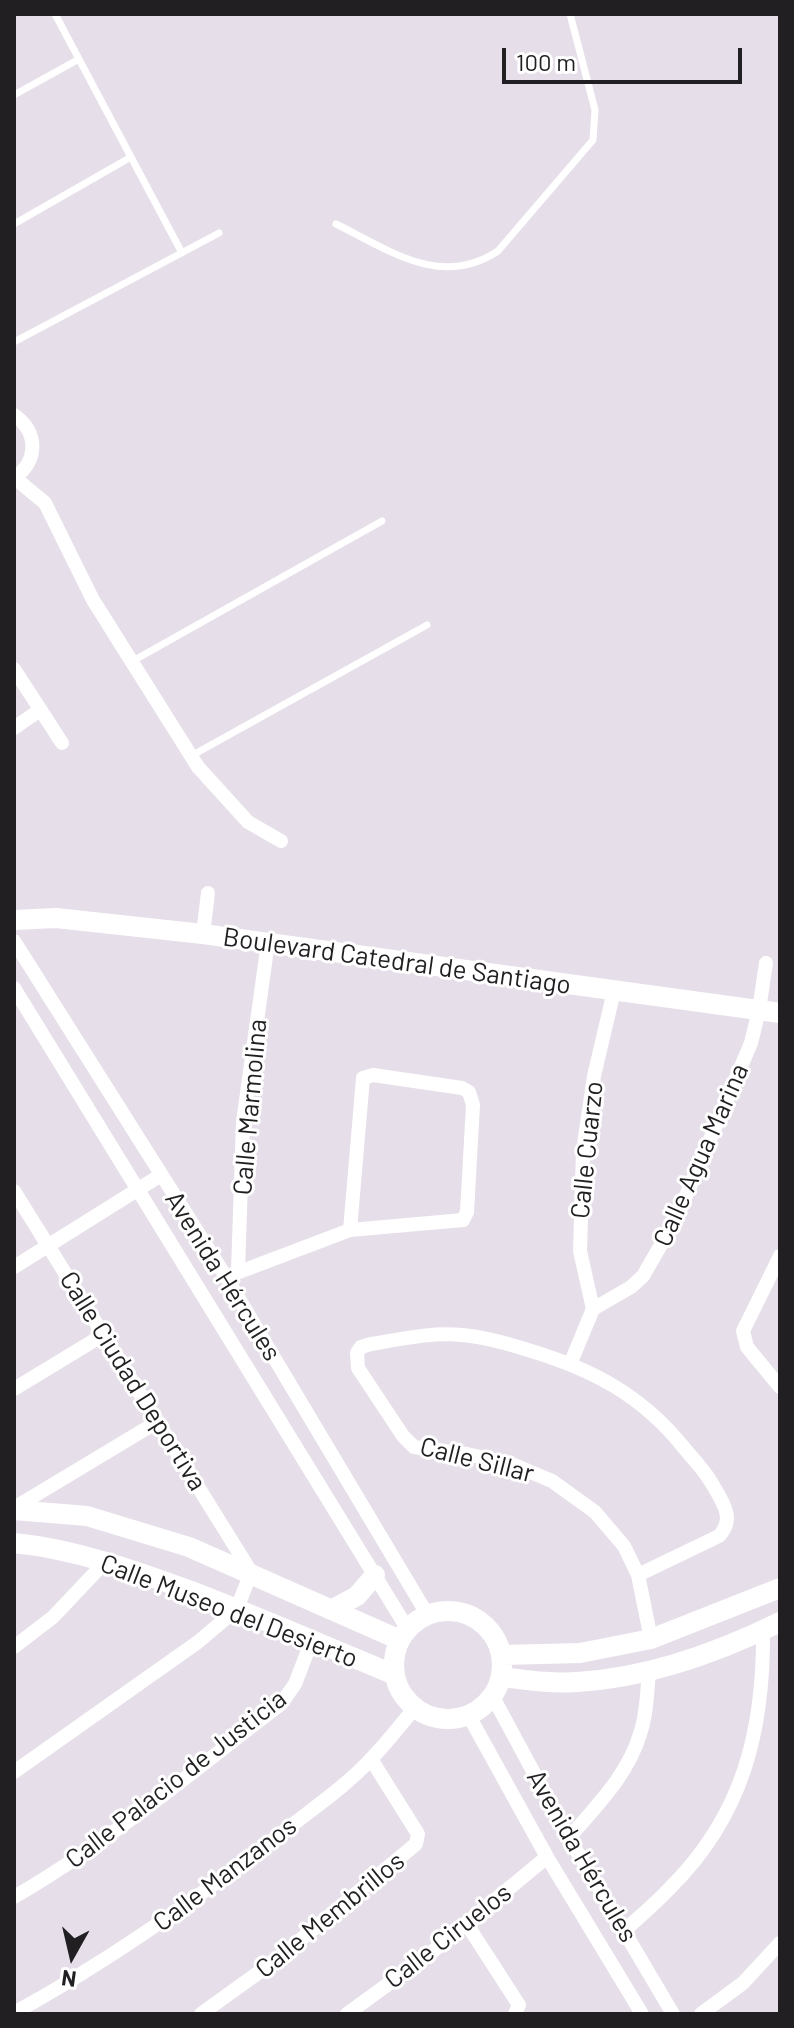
<!DOCTYPE html>
<meta charset="utf-8">
<style>
body{margin:0}
#map{position:relative;width:794px;height:2028px;overflow:hidden;background:#e6dee9;font-family:Barlow,sans-serif}
canvas{display:block}
.frame{position:absolute;inset:0;border:16px solid #221f23;pointer-events:none}
.north{position:absolute;left:32px;top:1916px;width:80px;height:80px;-webkit-text-stroke:6px #fff;paint-order:stroke;rotate:188deg;font-size:22px;font-weight:700;line-height:32px;text-align:center;color:#221f23}
.north::after{content:'';display:block;margin:auto;width:28px;height:36px;background:#221f23;clip-path:polygon(50% 0,100% 100%,50% 72%,0 100%)}
.scale{position:absolute;left:502px;top:48px;width:240px;height:36px;box-sizing:border-box;border:4px solid #221f23;border-top:0;padding-left:10px;font-size:24px;line-height:28px;white-space:nowrap;color:#221f23;-webkit-text-stroke:6px #fff;paint-order:stroke}
</style>
<div id="map">
<canvas width="794" height="2028"></canvas>
<div class="frame"></div>
<div class="north">N</div>
<div class="scale">100 m</div>
</div>
<script>
const context = document.querySelector('canvas').getContext('2d');
context.lineJoin = 'round';
function stroke(path, color, width, dash) {
  context.strokeStyle = color;
  context.lineWidth = width;
  context.lineCap = dash ? 'butt' : 'round';
  context.setLineDash(dash || []);
  context.stroke(path);
}
function drawText(font, color, halo, rows, align = 'center') {
  context.font = font + ' Barlow,sans-serif';
  context.lineWidth = 6;
  context.setLineDash([]);
  context.textBaseline = 'middle';
  context.strokeStyle = halo;
  context.fillStyle = color;
  for (const [text, x, y, turn = 0] of rows) {
    context.save();
    context.translate(x, y);
    context.rotate((+turn || 0) * Math.PI / 180);
    context.textAlign = isNaN(turn) ? turn : align;
    if (halo) context.strokeText(text, 0, 0);
    context.fillText(text, 0, 0);
    context.restore();
  }
}
const lane = new Path2D(`
 M55 14 182 253
 M14 95 79 59
 M14 224 131 157
 M336 224C389 250 441 289 498 251L593 140 595 110 570 14
 M14 342 219 233
 M131 662 382 521
 M191 756 427 625`);
const street = new Path2D(`
 M14 415C39 432 38 462 14 478
 M15 478 45 503 93 600 198 767 248 822 281 841
 M14 669 62 743
 M14 728 40 710
 M203 934 208 893
 M14 941 226 1277 427 1614
 M14 988 407 1628
 M14 1191 251 1572 237 1609 198 1642 14 1772
 M780 1256 743 1331 747 1347 780 1387
 M14 1267 161 1175
 M238 1271 243 1122 268 942
 M226 1277 350 1230 463 1220 467 1212 473 1105 469 1092 462 1088 373 1075 363 1078 350 1230
 M593 1309 580 1251 583 1151 594 1076 614 991
 M571 1362 593 1309 631 1287 643 1276 677 1217 751 1043 759 1010 766 963
 M14 1389 103 1335
 M14 1508 157 1422
 M638 1575 719 1536C736 1518 722 1501 711 1482 704 1470 694 1460 685 1449 642 1395 592 1369 528 1350 506 1343 485 1337 462 1335 432 1332 401 1339 371 1344L361 1347 357 1353 358 1368 403 1436 414 1447 467 1454 514 1465 552 1481 595 1512 624 1546 638 1575 651 1639
 M14 1647 53 1617 106 1561
 M493 1697 569 1838 673 2014
 M469 1716 547 1857 642 2014
 M569 1838C596 1806 628 1775 640 1734 647 1714 647 1692 649 1671
 M14 1897C109 1842 194 1770 281 1704L295 1684 312 1640
 M466 1923 519 2005 515 2014
 M624 1931C639 1917 655 1904 669 1889 743 1816 764 1731 763 1630
 M14 2013C109 1961 197 1899 282 1833 312 1809 345 1787 371 1759 387 1743 400 1725 415 1708
 M201 2014 276 1960 416 1844 418 1834 371 1759
 M347 2014 427 1956 547 1857
 M701 2014 743 1983 780 1943`);
const secondary = new Path2D(`
 M14 920 56 918 203 934 780 1013
 M14 1510 87 1516 189 1547 400 1640
 M14 1543C75 1549 133 1570 191 1591 259 1617 327 1647 395 1675
 M331 1610 357 1596 375 1575
 M394 1665a54 54 0 1 1 108 0a54 54 0 1 1-108 0Z
 M503 1655 580 1653 651 1639 780 1588
 M502 1677C527 1680 552 1684 577 1682 647 1678 717 1653 780 1622`);
const streetNames = [
 ["Boulevard Catedral de Santiago",397,961,8],
 ["Calle Marmolina",250,1107,-85],
 ["Calle Cuarzo",587,1150,-84],
 ["Calle Agua Marina",701,1155,-66],
 ["Avenida Hércules",223,1276,58],
 ["Calle Ciudad Deportiva",133,1381,58],
 ["Calle Sillar",477,1460,14],
 ["Calle Museo del Desierto",229,1611,21],
 ["Calle Palacio de Justicia",176,1779,-38],
 ["Avenida Hércules",582,1856,60],
 ["Calle Manzanos",225,1874,-37],
 ["Calle Membrillos",330,1915,-39],
 ["Calle Ciruelos",448,1936,-38]
];
stroke(lane, '#fff', 7);
stroke(street, '#fff', 14);
stroke(secondary, '#fff', 20);
drawText('26px', '#221f23', '#fff', streetNames);
</script>
